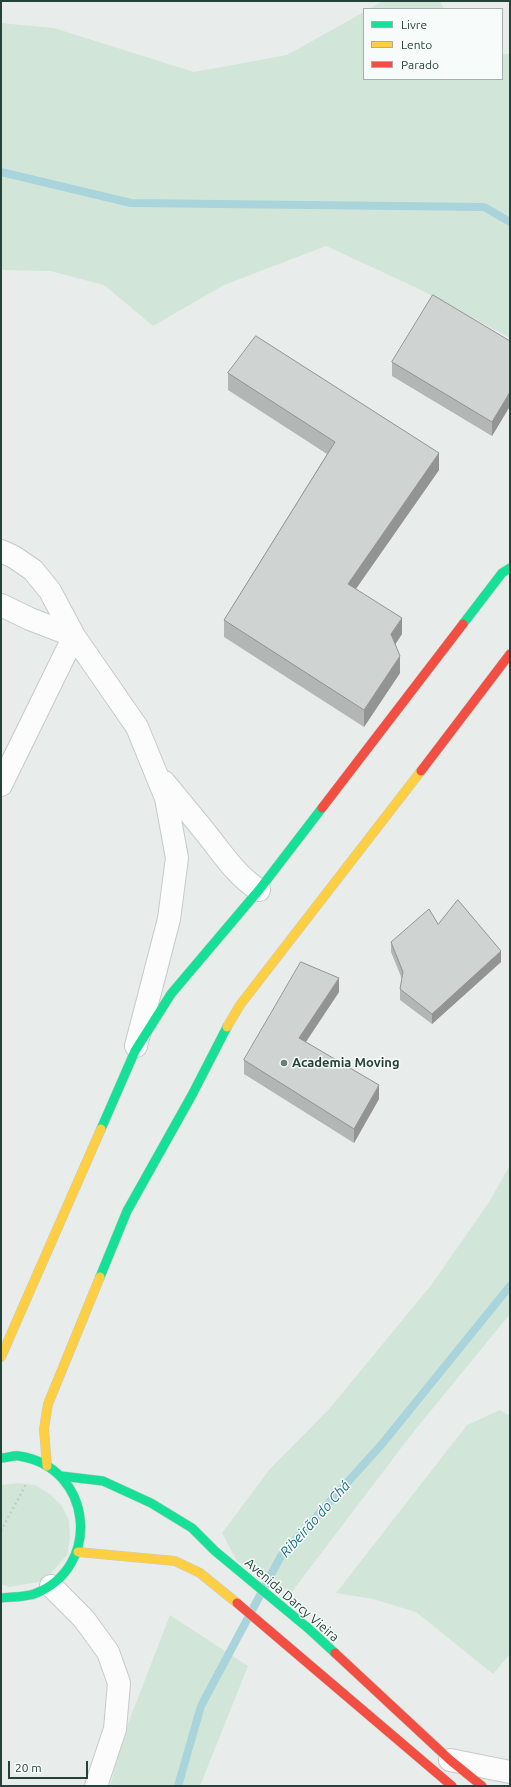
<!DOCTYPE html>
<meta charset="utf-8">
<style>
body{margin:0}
#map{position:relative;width:511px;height:1787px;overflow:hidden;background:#e8edeb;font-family:Ubuntu,sans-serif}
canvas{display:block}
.frame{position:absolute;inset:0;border:2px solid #24423a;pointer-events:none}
.legend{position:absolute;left:363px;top:8px;width:140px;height:72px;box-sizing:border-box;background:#f7fbf9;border:1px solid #a3b1ad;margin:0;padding:5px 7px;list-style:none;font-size:12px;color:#24423a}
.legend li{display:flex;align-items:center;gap:8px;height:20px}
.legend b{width:20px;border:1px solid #a3b1ad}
.scale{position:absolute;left:8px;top:1761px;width:80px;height:18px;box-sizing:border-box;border:2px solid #24423a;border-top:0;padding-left:5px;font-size:12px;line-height:14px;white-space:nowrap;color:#24423a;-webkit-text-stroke:3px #f7fbf9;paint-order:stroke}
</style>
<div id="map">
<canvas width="511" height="1787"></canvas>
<div class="frame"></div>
<ul class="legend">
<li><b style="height:5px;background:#16e098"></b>Livre</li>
<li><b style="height:5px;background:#ffcf43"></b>Lento</li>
<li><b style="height:5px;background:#f24e42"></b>Parado</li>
</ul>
<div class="scale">20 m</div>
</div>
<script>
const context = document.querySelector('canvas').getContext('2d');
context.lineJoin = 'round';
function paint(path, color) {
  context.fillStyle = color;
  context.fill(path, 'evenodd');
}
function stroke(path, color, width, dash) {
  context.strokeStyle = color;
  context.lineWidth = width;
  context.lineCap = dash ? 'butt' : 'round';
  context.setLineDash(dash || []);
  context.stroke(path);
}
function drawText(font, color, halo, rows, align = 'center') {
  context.font = font + ' Ubuntu,sans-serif';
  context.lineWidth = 3;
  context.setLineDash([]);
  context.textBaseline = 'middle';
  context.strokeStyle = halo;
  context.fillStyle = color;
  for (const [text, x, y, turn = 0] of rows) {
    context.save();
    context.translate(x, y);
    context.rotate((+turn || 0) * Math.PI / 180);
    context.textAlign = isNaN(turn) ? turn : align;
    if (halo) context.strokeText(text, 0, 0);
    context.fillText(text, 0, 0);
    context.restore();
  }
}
const green = new Path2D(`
 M383 1H440L444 9H369Z
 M364 12V79H502V54H510V338L419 289 326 246 224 285 153 326 104 285 50 271 1 270V23L54 28 194 72 287 55Z
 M510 1165V1314L411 1435 291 1593 237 1561 222 1533 269 1470 330 1408 432 1284 489 1202Z
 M500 1410 510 1416V1654L493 1674 416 1612 373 1599 336 1593 467 1425Z
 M19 1483 35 1485 50 1494 62 1506 69 1521 70 1538 67 1555 44 1581 9 1587 1 1584V1485Z
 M170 1615 248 1666 200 1786H110L124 1734Z`);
const stream = new Path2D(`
 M1 172 131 203 484 207 510 222
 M178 1786 201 1706 281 1556 382 1444 510 1286`);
const path = new Path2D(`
 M1 1531 26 1484`);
const street = new Path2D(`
 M1 551 14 557 33 570 50 591 74 636 137 727 166 798 177 858 169 919 136 1046
 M1 605 30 619 74 636
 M164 782C179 800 194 818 209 837 225 857 237 876 259 890
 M1 785 74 636
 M51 1586 84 1619 108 1652 119 1683 115 1729 96 1786
 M450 1760 510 1772`);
const fast = new Path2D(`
 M463 624 502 573 510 568
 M101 1129 135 1051 171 994 259 890 322 808
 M100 1277 127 1211 192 1095 227 1027
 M1 1458C7 1458 14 1455 19 1456 93 1467 103 1568 34 1594 25 1597 11 1597 1 1598
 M61 1476 103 1481 151 1503 192 1528 215 1551 309 1629 335 1653`);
const slow = new Path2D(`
 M227 1027 240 1005 421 771
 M1 1357 101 1129
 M47 1466 44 1429 48 1404 100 1277
 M78 1552 175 1561 200 1573 237 1603`);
const jam = new Path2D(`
 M421 771 510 654
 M322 808 463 624
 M237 1603 452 1786
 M335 1653 450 1760 482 1786`);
const wall = new Path2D(`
 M510 341V406L492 436 392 376V362Z
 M228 373 439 470 356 589 402 634 395 644 400 673 364 727 224 637V620L327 454 228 390Z
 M438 924 501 962 432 1024 400 1000V989L402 979 391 952V942Z
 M339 992 306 1042 379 1099 354 1143 244 1074V1060Z`);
const shadedWall = new Path2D(`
 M510 392V406L492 436V422Z
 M439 453V470L348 600V584Z
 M402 618V634L391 651V634Z
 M400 656V673L364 727V710Z
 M501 951V962L432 1024V1014Z
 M339 978V992L299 1052V1038Z
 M379 1085V1099L354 1143V1129Z`);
const building = new Path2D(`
 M433 295 510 341V392L492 422 392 362Z
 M256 336 439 453 348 584 402 618 391 634 400 656 364 710 224 620 335 442 228 373Z
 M458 900 501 951 432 1014 400 989 403 972 391 942 429 909 438 924Z
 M301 962 339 978 299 1038 379 1085 354 1129 244 1060Z`);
const markers = [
 [284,1063,4,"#697e78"]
];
const poiNames = [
 ["Academia Moving",292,1063]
];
const streetNames = [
 ["Avenida Darcy Vieira",292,1600,41]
];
const waterNames = [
 ["Ribeirão do Chá",315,1519,-48]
];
paint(green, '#d1e6d8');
stroke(stream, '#a9d4db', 8);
stroke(street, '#c5cac8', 24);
stroke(fast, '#c3cbc8', 10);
stroke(slow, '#c3cbc8', 10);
stroke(jam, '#c3cbc8', 10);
stroke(path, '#c3ccca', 2.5, [2, 3]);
stroke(street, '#fcfcfc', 22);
stroke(fast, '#16e098', 9);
stroke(slow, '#ffcf43', 9);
stroke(jam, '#f24e42', 9);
paint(wall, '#b2b6b5');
paint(shadedWall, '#919493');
paint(building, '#cfd4d2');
stroke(building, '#919493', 1);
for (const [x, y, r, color] of markers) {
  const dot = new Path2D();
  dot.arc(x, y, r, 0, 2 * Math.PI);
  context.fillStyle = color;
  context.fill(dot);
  stroke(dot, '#f7fbf9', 1.5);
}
drawText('bold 13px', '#24423a', '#f7fbf9', poiNames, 'left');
drawText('13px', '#24423a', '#f7fbf9', streetNames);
drawText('italic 14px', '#1c6f80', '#f7fbf9', waterNames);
</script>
